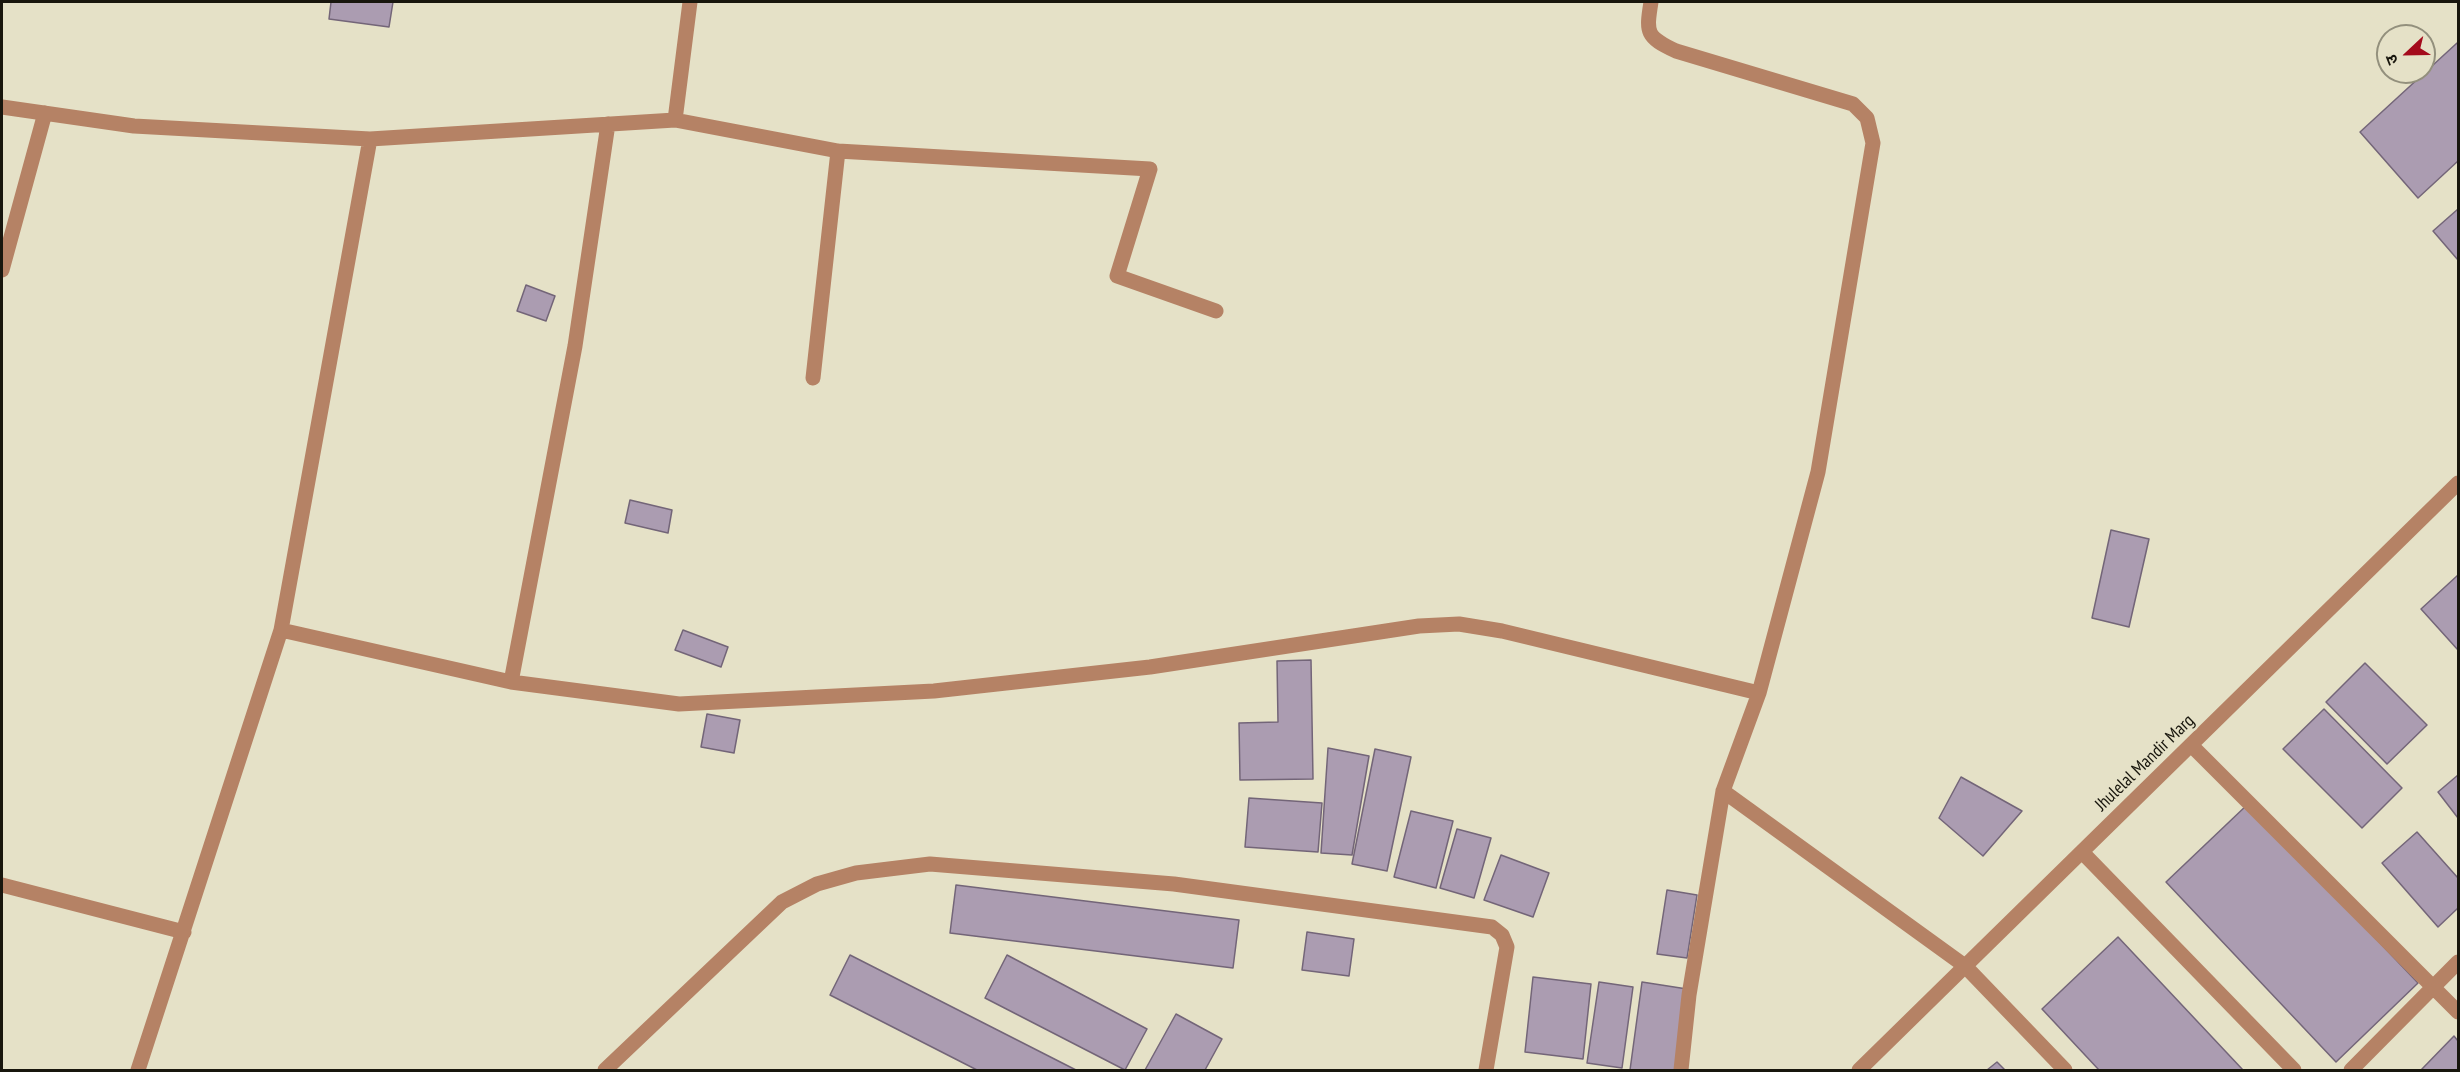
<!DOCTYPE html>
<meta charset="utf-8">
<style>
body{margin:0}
#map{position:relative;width:2460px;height:1072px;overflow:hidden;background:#e5e1c7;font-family:"PT Sans Narrow","Noto Sans Devanagari",sans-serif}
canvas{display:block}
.frame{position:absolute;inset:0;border:3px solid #18160d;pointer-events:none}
.north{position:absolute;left:2376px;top:24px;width:60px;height:60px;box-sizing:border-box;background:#e5e1c7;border:2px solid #93907d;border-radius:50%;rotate:248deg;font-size:16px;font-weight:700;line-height:24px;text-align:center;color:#18160d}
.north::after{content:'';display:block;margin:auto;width:21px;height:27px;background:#a40b1c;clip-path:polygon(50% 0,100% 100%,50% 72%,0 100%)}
</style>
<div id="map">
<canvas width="2460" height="1072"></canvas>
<div class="frame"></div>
<div class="north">उ</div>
</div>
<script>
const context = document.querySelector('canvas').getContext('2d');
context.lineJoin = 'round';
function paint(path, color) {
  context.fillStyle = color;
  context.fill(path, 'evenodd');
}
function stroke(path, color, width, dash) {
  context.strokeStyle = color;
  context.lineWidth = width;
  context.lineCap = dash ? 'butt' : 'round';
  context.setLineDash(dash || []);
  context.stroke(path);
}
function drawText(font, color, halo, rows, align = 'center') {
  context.font = font + ' "PT Sans Narrow",sans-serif';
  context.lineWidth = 5;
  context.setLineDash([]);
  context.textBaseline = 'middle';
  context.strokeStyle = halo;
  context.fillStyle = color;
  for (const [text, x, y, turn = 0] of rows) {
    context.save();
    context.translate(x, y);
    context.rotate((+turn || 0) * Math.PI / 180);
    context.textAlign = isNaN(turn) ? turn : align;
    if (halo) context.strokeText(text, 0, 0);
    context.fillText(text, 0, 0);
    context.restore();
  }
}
const building = new Path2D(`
 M331 2H393L389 27 329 19Z
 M2457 43 2458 45V161L2418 198 2360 132Z
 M2458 209V260L2433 231Z
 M526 285 555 296 546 321 517 311Z
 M630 500 672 510 668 533 625 523Z
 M2111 530 2149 539 2129 627 2092 618Z
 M2458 575V650L2421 609Z
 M683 630 728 647 721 667 675 650Z
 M1311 660 1313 779 1240 780 1239 723 1278 722 1277 661Z
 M2365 663 2427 725 2387 764 2326 702Z
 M2324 709 2402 788 2362 828 2283 749Z
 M707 714 740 720 734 753 701 747Z
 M1328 748 1369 756 1352 855 1321 853Z
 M1375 749 1411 757 1387 871 1352 864Z
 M2458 775V818L2438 792Z
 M1961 777 2022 811 1983 856 1939 818Z
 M1249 798 1322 803 1318 852 1245 847Z
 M2248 804 2418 983 2336 1062 2166 882Z
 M1411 811 1453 821 1436 888 1394 877Z
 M1457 829 1491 838 1474 898 1440 888Z
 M2417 832 2458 878V908L2438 927 2382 863Z
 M1501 855 1549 873 1533 917 1484 900Z
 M956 885 1239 920 1233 968 950 933Z
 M1667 890 1697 895 1687 958 1657 954Z
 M1307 932 1354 939 1349 976 1302 970Z
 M2118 937 2243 1070H2099L2042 1009Z
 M850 955 1076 1070H977L830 995Z
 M1007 955 1147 1029 1125 1070 985 998Z
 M1533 977 1591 984 1583 1059 1525 1052Z
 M1599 982 1633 987 1622 1068 1587 1063Z
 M1642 982 1687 989 1676 1070H1630Z
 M1176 1014 1222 1039 1205 1070H1145Z
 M2454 1036 2458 1041V1070H2421Z
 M1997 1062 2005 1070H1987Z`);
const minor = new Path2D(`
 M1651 2C1646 33 1646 37 1676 51L1853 104 1867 118 1873 143 1818 472 1759 693 1723 791 1689 995 1681 1070
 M2 107 134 126 370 139 675 120 838 151 1150 169 1117 276 1216 311
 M675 120 690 2
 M2 270 45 113
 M813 378 838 151
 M281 630 511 682 679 704 934 691 1150 667 1419 626 1459 624 1502 631 1759 693
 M511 682 575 346 608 124
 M2191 745 2458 1012
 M1723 791 1965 966 2065 1070
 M2082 852 2294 1070
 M2 885 184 932
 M138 1070 281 630 370 139
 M605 1070 782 902 817 884 856 873 930 864 1174 884 1492 927 1502 935 1507 947 1486 1070
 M1859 1070 2458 483
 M2351 1070 2458 962`);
const streetNames = [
 ["Jhulelal Mandir Marg",2145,763,-44]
];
paint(building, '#ab9cb1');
stroke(building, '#736578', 1.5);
stroke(minor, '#b58265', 15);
drawText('18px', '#18160d', '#e5e1c7', streetNames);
</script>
